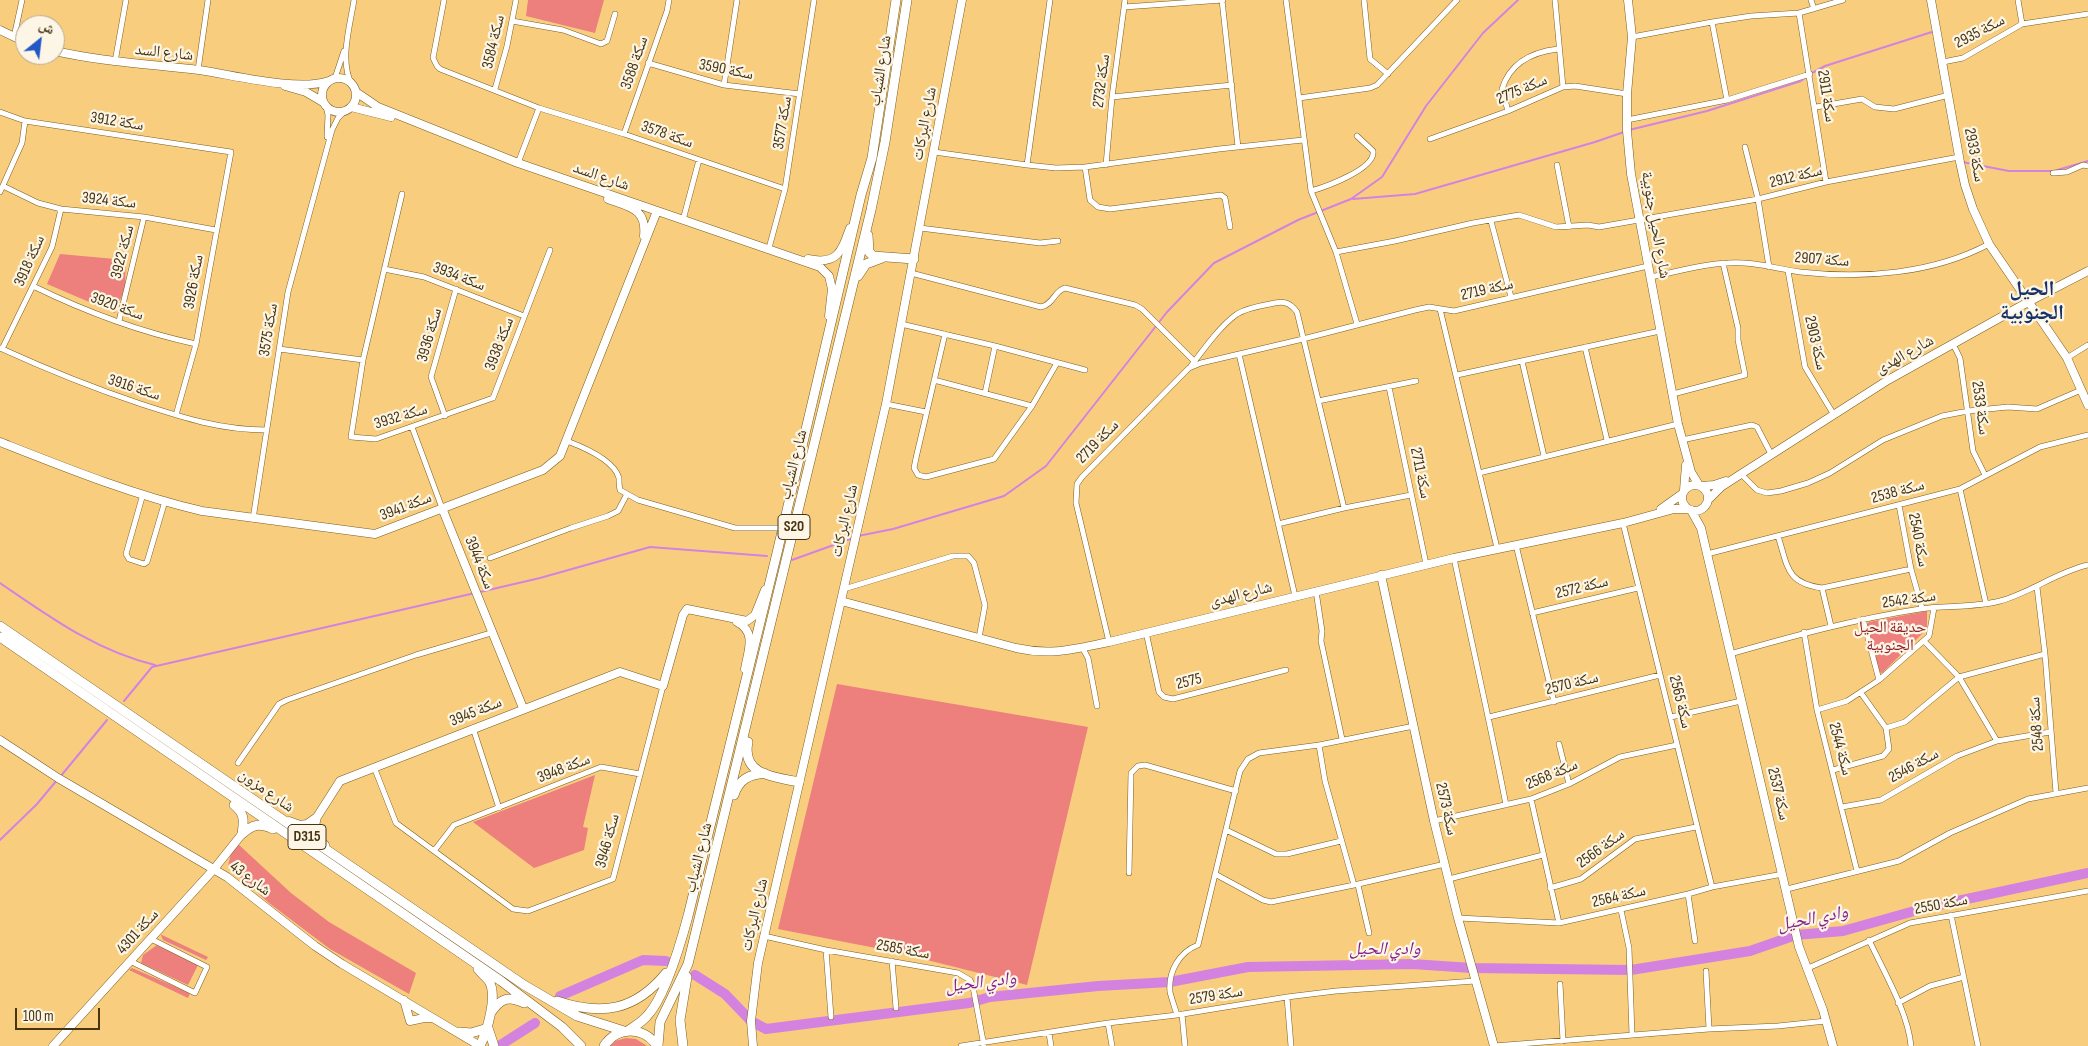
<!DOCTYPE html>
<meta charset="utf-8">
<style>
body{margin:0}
#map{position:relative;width:2088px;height:1046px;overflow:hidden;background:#f8ce7e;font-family:"Sofia Sans Condensed","Noto Naskh Arabic",sans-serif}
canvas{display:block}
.north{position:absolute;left:15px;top:15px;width:50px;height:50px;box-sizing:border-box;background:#fdf5e5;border:1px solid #b4a891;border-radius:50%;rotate:29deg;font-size:14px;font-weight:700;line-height:20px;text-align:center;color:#463513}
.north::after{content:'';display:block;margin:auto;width:18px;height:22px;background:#2258c5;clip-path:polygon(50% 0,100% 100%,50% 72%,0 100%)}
.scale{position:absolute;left:15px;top:1008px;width:85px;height:22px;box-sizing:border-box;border:2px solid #463513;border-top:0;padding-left:6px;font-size:15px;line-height:18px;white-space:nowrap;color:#463513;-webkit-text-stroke:4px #fdf5e5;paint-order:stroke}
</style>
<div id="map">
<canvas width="2088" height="1046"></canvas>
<div class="north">ش</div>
<div class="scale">100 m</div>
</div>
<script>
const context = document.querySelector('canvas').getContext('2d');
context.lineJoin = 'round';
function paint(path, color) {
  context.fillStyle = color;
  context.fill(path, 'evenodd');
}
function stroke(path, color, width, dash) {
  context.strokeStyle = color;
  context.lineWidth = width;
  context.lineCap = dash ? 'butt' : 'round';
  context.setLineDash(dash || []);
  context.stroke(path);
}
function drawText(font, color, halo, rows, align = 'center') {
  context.font = font + ' "Sofia Sans Condensed","Noto Naskh Arabic",sans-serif';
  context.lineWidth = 4.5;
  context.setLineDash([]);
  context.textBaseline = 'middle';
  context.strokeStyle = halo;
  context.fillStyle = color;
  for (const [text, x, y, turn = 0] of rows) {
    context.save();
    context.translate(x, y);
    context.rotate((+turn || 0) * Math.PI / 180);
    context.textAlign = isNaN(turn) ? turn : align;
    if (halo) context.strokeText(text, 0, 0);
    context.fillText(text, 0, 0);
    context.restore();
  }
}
const green = new Path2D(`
 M528 0H604L595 33 526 16Z
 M60 254 126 260 125 288 115 313 47 284Z
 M1927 611V629L1882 673 1878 672 1866 625 1869 622Z
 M837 684 1088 727 1027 985 891 951 778 929Z
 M595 775 583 827 588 828 584 850 534 868 473 822Z
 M238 844 291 893 329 922 416 973 409 994 330 949 269 903 228 866 231 853Z
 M161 935H162L208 957 206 960 163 940Z
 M157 945 198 965 188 985 141 963 143 955Z
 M132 968 190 993 188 998 129 970Z
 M626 1038 636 1039 647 1046H610L615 1041Z`);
const stream = new Path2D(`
 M1812 73 1825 66 1935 31
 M1629 130 1707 111 1801 81 1806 77
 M1962 162 2009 171H2054L2088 161
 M1353 199 1415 194 1595 142 1624 132
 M858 536 893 529 1004 496 1046 466 1167 312 1214 263 1298 220 1351 199 1382 177 1426 106 1483 33 1518 0
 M792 560 853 538
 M0 583C50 617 96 651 155 665
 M480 592 540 578 650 547 767 556
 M124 701 152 667 475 593
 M60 777 107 720
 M0 840 37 804 57 780`);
const river = new Path2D(`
 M695 975 725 994 751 1021 766 1029 969 1003 990 997 1098 986 1170 982 1248 967 1412 964 1472 968 1631 970 1750 951 1796 935 1843 931 1925 908 2088 873
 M560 996 643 960 666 961
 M499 1046 535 1023`);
const street = new Path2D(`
 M444 0 433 58 437 66 440 69 539 108 624 134 785 189
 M1222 0 1238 147
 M1286 0 1311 191 1336 252 1357 324
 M1364 0 1370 59 1388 74
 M1555 0 1563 87
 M1811 0 1814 9
 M2018 0 2022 24
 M1124 7 1223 0
 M1799 13 1826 182
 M512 21 563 30 601 44 607 41 615 14
 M14 37 22 0
 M1632 37 1712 22 1751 16 1799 13 1843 0
 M115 62 126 0
 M1943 62 1963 58 2022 24 2088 14
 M648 63 724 85 800 94
 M198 70 208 0
 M335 78 344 51
 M352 85C339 61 350 26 354 0
 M724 85 737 0
 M495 89 507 46 516 0
 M1112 97 1232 85
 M1299 98 1370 88 1377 85 1457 0
 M1727 100 1810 74
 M326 106 328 115 327 137
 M1816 107 1862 99 1875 107 1894 109 1949 95
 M1508 111 1502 89C1510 63 1532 52 1558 49
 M0 112 25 121 231 152 196 344 176 415
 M1627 120 1727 100 1712 22
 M624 134 667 11 669 0
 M1430 139 1508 111 1563 87 1575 86 1627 94
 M1745 147 1758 199 1769 267
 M934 152 1027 165 1056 168 1085 167 1219 149 1303 140
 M518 163 539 108
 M1027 165 1050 0
 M1106 165 1112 97 1125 0
 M1557 165 1569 227
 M1085 167 1090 200 1098 207 1110 209 1221 195 1225 198 1230 227
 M2053 173 2067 172 2083 165 2088 166
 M3 186 38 203 61 209 144 217 216 230
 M1311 191C1325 187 1376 169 1373 151L1357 136
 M0 192 22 143 25 121
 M402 194 363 360 351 437 376 439 493 398 550 250
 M683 220 699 160
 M1491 221 1511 297
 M920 228 1040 243 1058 241
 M769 248 785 189 814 0
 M1336 252 1395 241 1473 223 1519 215 1556 227 1588 225 1599 227 1758 199 1826 182 1959 157
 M384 269 424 277 524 316
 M1788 271 1805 367 1834 415
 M911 273 1041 307C1054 304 1054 291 1065 288L1135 305 1142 309 1194 361
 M1650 277C1676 272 1702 264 1728 263 1752 261 1777 269 1800 272 1863 279 1933 274 1989 244
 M33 286C84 311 140 332 196 344
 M1440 309 1497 548
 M119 321 144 217
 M901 324 995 346 1085 370
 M945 334 916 458 914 468 918 475 926 477 994 459 1032 406 1057 363
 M1953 344 1960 358 1973 451 1985 475
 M1585 347 1607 440
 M0 348C46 369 93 388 141 404 184 418 221 430 267 430
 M2 349 52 247 61 209
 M279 349 363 360
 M1239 354 1295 596
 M2067 358 2088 345
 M1522 361 1544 456
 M1191 366C1203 350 1221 325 1237 314 1247 308 1259 306 1270 304 1282 301 1289 301 1297 312L1344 508
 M1457 375 1660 331
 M934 380 1032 406
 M1389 387 1426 564
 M985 393 995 346
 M1673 394 1745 375 1738 340V328L1723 263
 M1318 401 1416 381
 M886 404 926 412
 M445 416 431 377 456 289
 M412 427 442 508
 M1682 440 1752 425 1757 427 1771 454
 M567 441C583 447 614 460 619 478 619 482 619 486 620 490L638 500 735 528H783
 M1479 473 1678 424
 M1741 474 1757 490 1767 493 1781 491 1808 483 1830 473 1883 440 1942 416 1968 411 2008 407 2037 409 2081 390
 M1960 489 1986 604
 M143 494 126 554 129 559 144 564 147 562 165 501
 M1899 505 1911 569 1922 608
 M253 519 288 292 332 130 338 118 345 111
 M1623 523 1712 887
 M1278 524 1344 508 1411 495
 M1778 536C1788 567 1786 583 1822 588L1911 569
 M1516 545 1554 702
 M1707 554 1960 489 2040 447 2088 435
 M490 558 571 528 608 516 618 511 627 494
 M1454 558C1471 640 1490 722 1506 805
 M2037 587 2045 654 2056 793
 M1822 588 1831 626
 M844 589 953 556H968L974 563 985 605 979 638
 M1316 591 1322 631 1321 641 1342 739
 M1532 613 1638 588
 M1863 619 1879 680
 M1146 632 1159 692 1164 697 1173 699 1286 670
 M1804 632 1817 710 1857 871
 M1924 641 1959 677 1997 741
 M1109 642 1076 503 1077 484 1082 477 1189 368 1201 363 1303 339 1415 310 1429 307 1454 311 1648 266
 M1082 647 1088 658 1097 706
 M1730 654C1793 636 1855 619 1920 609 1946 605 1974 608 2000 601 2030 593 2057 572 2088 565
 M1817 710 1847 701 1879 680 1929 636 1934 608
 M1489 717 1660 675
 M1671 717 1741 701
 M473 728 499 808
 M1886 728 1905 722 1959 677 2045 654
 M1559 744 1569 784
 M238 763 279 704 287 700 416 655 491 633
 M374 767 396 823 513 909 528 911 613 879 663 686
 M1833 770 1883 756 1889 749 1886 728 1861 693
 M1531 799 1559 923
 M1842 807 1881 800 1957 756 1997 741 2050 732
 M1434 821 1531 799 1569 784 1620 757 1677 745
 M1226 830 1276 854H1287L1341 841
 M434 851 454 825 601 767 640 774
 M1129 873 1131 773 1138 766 1145 765 1236 791
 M1215 874 1263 900 1271 902 1354 885 1445 864
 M1449 879 1543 855
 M1354 885 1325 781 1319 745 1414 726
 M1358 885 1369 933
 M1550 888 1581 879 1635 839 1696 827
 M1787 889 1899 861 1950 833 2028 799 2088 788
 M1688 894 1695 941
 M1621 910 1629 948 1632 1035
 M1951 915 1978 1046
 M1458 918 1559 923 1688 894 1712 887 1783 874
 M764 936 826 950 958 973 970 980 973 987 984 1046
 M1869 940C1884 972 1908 1012 1911 1046
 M826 950 831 1017
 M130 961 195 993 207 967 151 939
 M892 961 896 1008
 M1806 969 1910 923 2088 891
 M1706 971 1709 1029
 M1560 984 1563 1041
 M1287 997 1291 1046
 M1898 1003 1930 986 1964 977
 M1182 1014 1185 1046
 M1177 1015C1175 1008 1172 1000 1170 992 1168 972 1179 952 1198 945L1240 771 1248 759 1259 753 1319 745
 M1108 1023 1112 1046
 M1049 1033 1051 1046
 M961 1046 1108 1023 1177 1015 1287 997 1336 991 1475 981
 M1494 1046 1709 1029 1778 1026 1826 1021`);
const secondary = new Path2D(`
 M1628 0 1632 37 1627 94V131L1631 174 1678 424 1691 472 1699 485
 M1931 0 1960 162 1965 185 1973 209 1989 244 2067 358 2088 405
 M0 30 25 42
 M55 51C103 62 151 64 199 70 234 75 297 92 329 81
 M322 95a17 17 0 1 1 34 0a17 17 0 1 1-34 0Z
 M285 86 306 92 323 102
 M356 92 378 107 518 163 820 267 829 276 832 289 829 316
 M351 107 391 117
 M608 199C629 207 647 208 644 236
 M808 259C837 265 841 253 850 228
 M0 442C66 468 133 495 202 511L375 534 543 470 560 456 657 211
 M1682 498a13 13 0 1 1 26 0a13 13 0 1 1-26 0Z
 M1702 486 1714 485 1726 481
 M1684 490 1686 465
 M1709 499 1721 487 1741 474 1888 380 2030 301 2088 271
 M442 508 523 708
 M1661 509 1682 494
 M1691 510 1701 528 1799 947 1823 1010 1833 1046
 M1381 575 1434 821 1458 918 1494 1046
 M841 601 1016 648C1051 656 1074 649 1109 642L1454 558 1623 523 1674 509H1687
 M737 622C757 632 748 651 745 669
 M0 740 58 778 227 877 315 946 342 964 480 1046
 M317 817C313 831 315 835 325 845
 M289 821 300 825 307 824 317 817 340 781 620 672 663 686 683 615 687 609 747 621 755 615 765 590
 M404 1000 410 1021 424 1018H432
 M53 1046 214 869 242 834
 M753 1046 751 1021 758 963 886 404 962 0`);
const primary = new Path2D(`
 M868 235 869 252 873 256 914 259
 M858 276 866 264 882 258
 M0 626 524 985 577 1016 624 1031
 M0 637 501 981 562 1027 581 1046
 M748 742C741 775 774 777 799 782
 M734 795C739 779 749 775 764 773
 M234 805C245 814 244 820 242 834
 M242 834C253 824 259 823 273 829
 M478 969C481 973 486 977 489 981 498 996 487 1031 480 1046
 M557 1001C602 1016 635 1011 666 973
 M490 1014C500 999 507 995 524 1003
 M488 1028 494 1046
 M629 1030C635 1026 642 1022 647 1016 665 997 681 942 688 916L777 553 861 195 872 158 896 0
 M459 1032 471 1033 488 1028
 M604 1046C617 1026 644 1026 657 1046
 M658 1046 660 1022 688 964 871 210 885 142 907 0
 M683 1046 680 1020 687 977`);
const shields = [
 [794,527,32],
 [307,837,38]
];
const shieldNames = [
 ["S20",794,527],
 ["D315",307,837]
];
const streetNames = [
 ["سكة 2935",1980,32,-28],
 ["سكة 3584",494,42,-77],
 ["شارع السد",164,53,6],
 ["سكة 3588",635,63,-71],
 ["سكة 3590",726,70,11],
 ["شارع الشباب",881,71,-81],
 ["سكة 2732",1102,81,-83],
 ["سكة 2775",1522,90,-23],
 ["سكة 2911",1826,96,81],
 ["سكة 3912",117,122,9],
 ["سكة 3577",783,123,-81],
 ["شارع البركات",925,124,-79],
 ["سكة 3578",667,135,19],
 ["سكة 2933",1974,155,79],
 ["شارع السد",601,177,19],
 ["سكة 2912",1796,177,-14],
 ["سكة 3924",109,201,6],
 ["شارع الحيل جنوبية",1655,225,80],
 ["سكة 3922",123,252,-76],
 ["سكة 2907",1822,260,4],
 ["سكة 3918",30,261,-66],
 ["سكة 3934",459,277,21],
 ["سكة 3926",194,282,-80],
 ["سكة 2719",1487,290,-13],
 ["سكة 3920",117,307,20],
 ["سكة 3575",269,330,-81],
 ["سكة 3936",430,335,-74],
 ["سكة 2903",1815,343,77],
 ["سكة 3938",500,344,-69],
 ["شارع الهدى",1905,355,-29],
 ["سكة 3916",134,388,18],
 ["سكة 2533",1980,408,82],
 ["سكة 3932",401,417,-17],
 ["سكة 2719",1098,442,-46],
 ["شارع الشباب",794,465,-76],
 ["سكة 2711",1420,473,78],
 ["سكة 2538",1898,492,-15],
 ["سكة 3941",406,507,-21],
 ["شارع البركات",845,521,-77],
 ["سكة 2540",1918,540,79],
 ["سكة 3944",479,563,68],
 ["سكة 2572",1582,588,-14],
 ["شارع الهدى",1241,595,-14],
 ["سكة 2542",1909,600,-8],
 ["2575",1189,682,-14],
 ["سكة 2570",1572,684,-14],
 ["سكة 2565",1680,702,76],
 ["سكة 3945",476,712,-22],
 ["سكة 2548",2037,724,-94],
 ["سكة 2544",1840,749,75],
 ["سكة 2546",1914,766,-29],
 ["سكة 3948",564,769,-21],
 ["سكة 2568",1552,775,-23],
 ["شارع مزون",266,791,35],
 ["سكة 2537",1778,794,77],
 ["سكة 2573",1446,809,77],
 ["سكة 3946",608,841,-75],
 ["سكة 2566",1601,849,-36],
 ["شارع الشباب",699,858,-76],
 ["شارع 43",250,879,37],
 ["سكة 2564",1619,897,-13],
 ["سكة 2550",1941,905,-11],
 ["شارع البركات",755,915,-77],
 ["سكة 4301",138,932,-48],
 ["سكة 2585",903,950,10],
 ["سكة 2579",1216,996,-9]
];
const parkNames = [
 ["حديقة الحيل",1890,628],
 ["الجنوبية",1890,646]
];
const waterNames = [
 ["وادي الحيل",1813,919,-11],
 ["وادي الحيل",1385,949],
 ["وادي الحيل",981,983,-7]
];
const districtNames = [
 ["الحيل",2032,290],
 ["الجنوبية",2032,314]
];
paint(green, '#ed7f7d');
stroke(stream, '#d383df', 2);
stroke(river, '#d383df', 10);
stroke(street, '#7b5d1f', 6);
stroke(secondary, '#7b5d1f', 9);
stroke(primary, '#7b5d1f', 10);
stroke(street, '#fff', 5);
stroke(secondary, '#fff', 8);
stroke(primary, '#fff', 9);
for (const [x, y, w] of shields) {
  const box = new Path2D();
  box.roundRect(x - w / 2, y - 12.5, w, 25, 4);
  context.fillStyle = '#fdf5e5';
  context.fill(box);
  stroke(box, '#463513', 1);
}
drawText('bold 15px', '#463513', null, shieldNames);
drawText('16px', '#463513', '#fdf5e5', streetNames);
drawText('16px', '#8e1e27', '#fdf5e5', parkNames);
drawText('italic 18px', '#811f8e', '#fdf5e5', waterNames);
drawText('bold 21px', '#173268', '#fdf5e5', districtNames);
</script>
